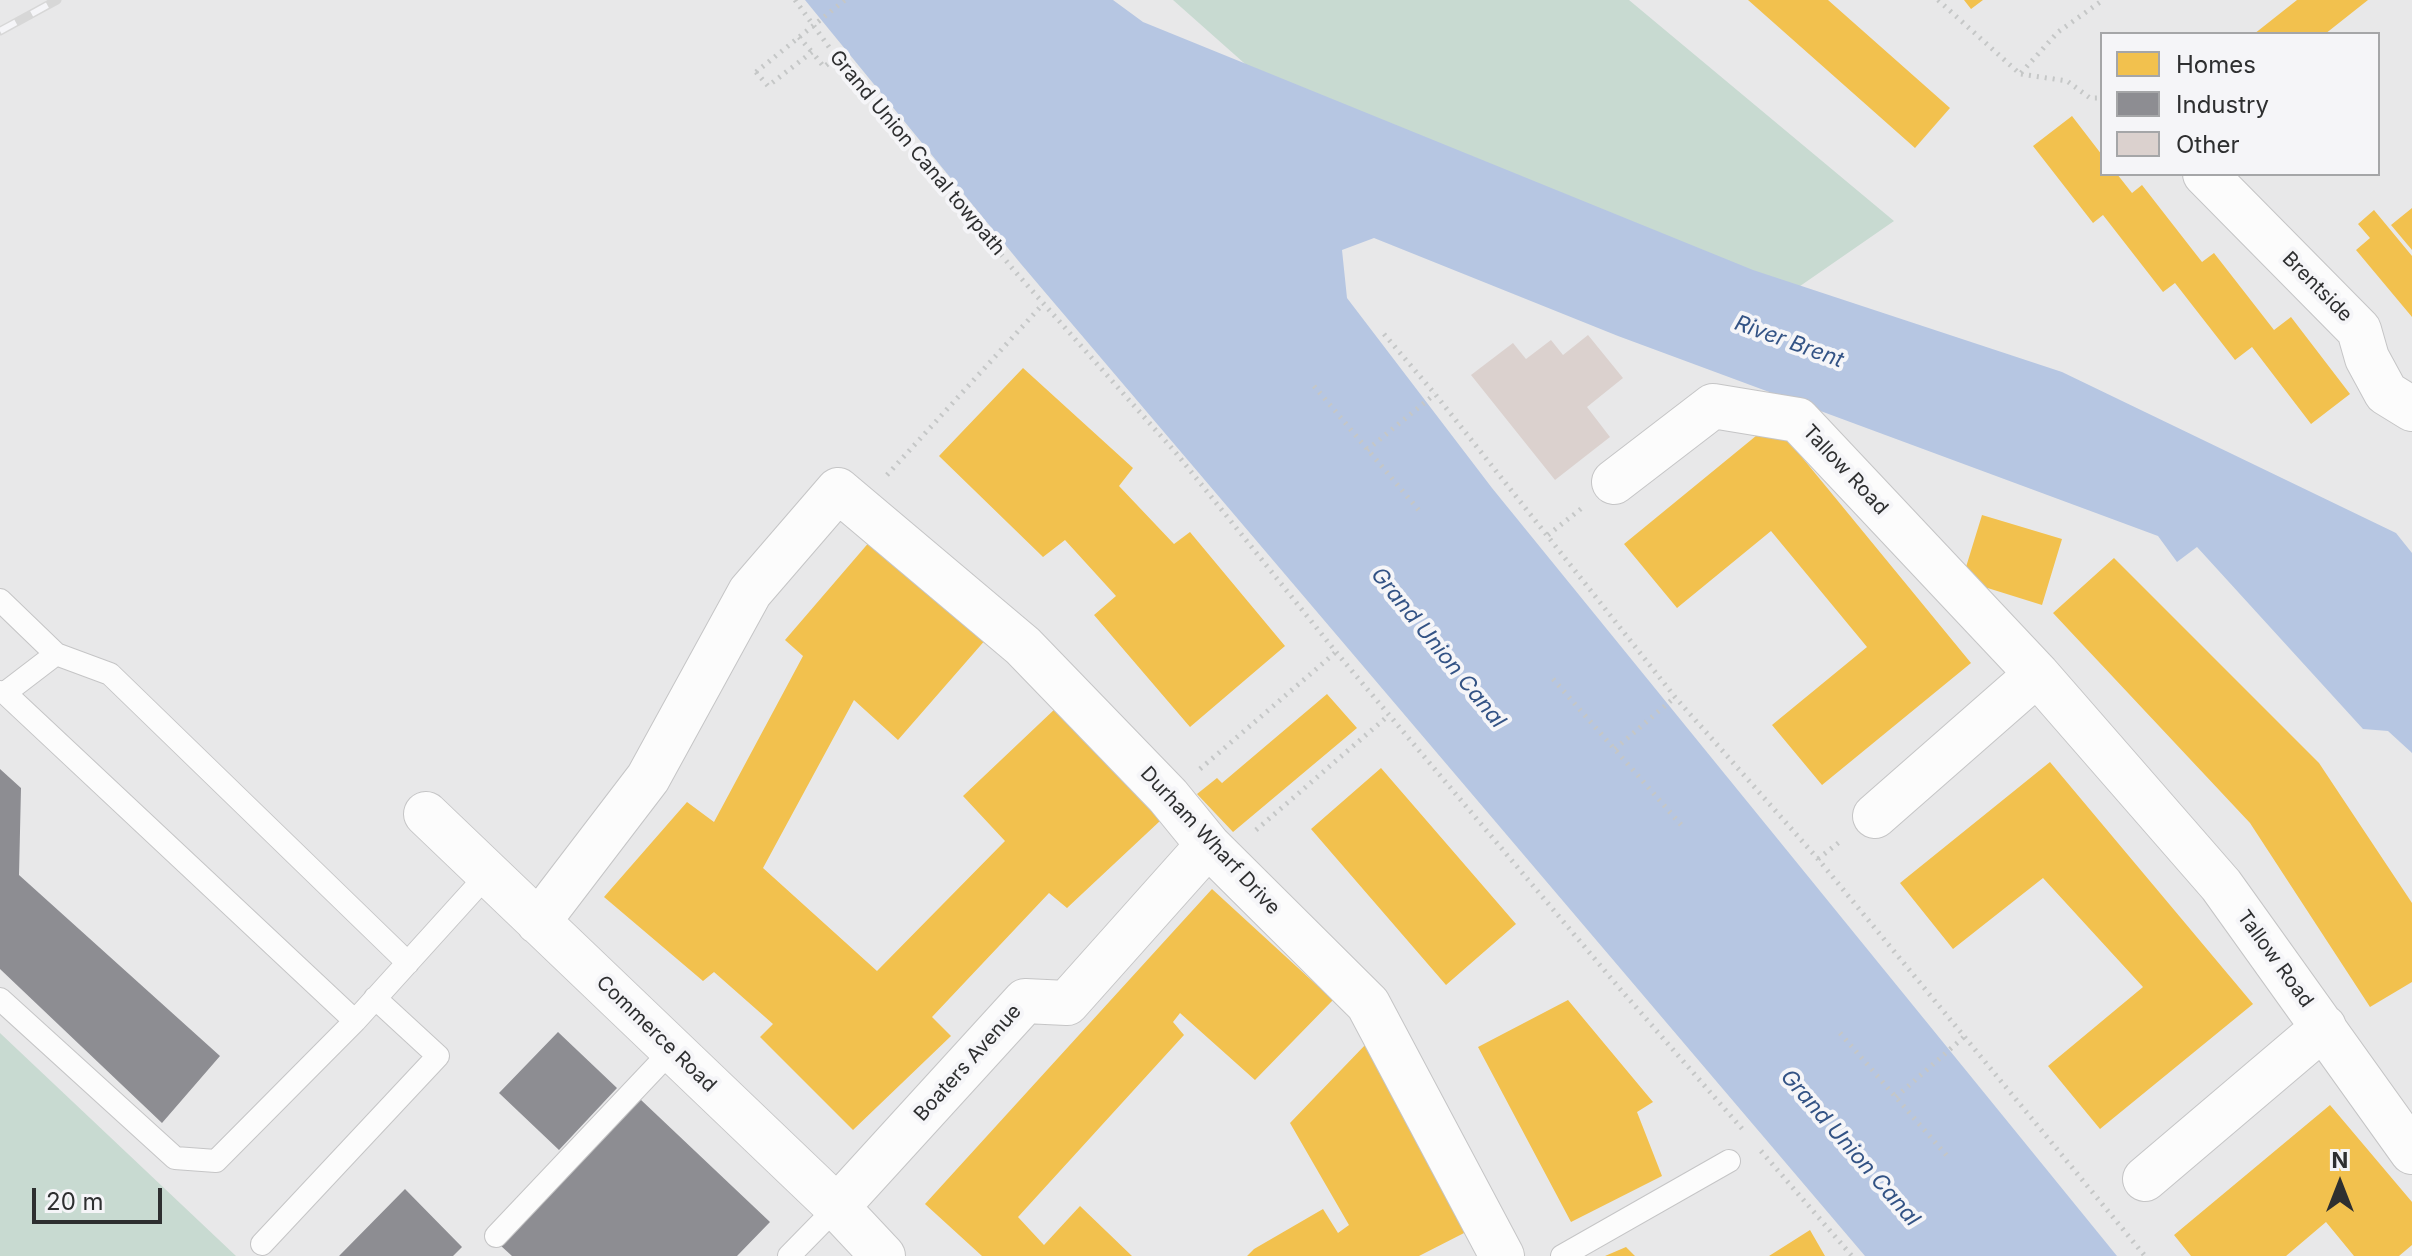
<!DOCTYPE html>
<style>
body{margin:0}
#map{position:relative;width:2412px;height:1256px;overflow:hidden;background:#e8e8e9;font-family:Inter,sans-serif}
canvas{display:block}
.legend{position:absolute;left:2100px;top:32px;width:280px;height:144px;box-sizing:border-box;background:#f5f5f8;border:2px solid #a5a6a8;margin:0;padding:10px 14px;list-style:none;font-size:24px;color:#2e2f30}
.legend li{display:flex;align-items:center;gap:16px;height:40px}
.legend b{width:40px;border:2px solid #a5a6a8}
.north{position:absolute;left:2300px;top:1144px;width:80px;height:80px;-webkit-text-stroke:6px #f5f5f8;paint-order:stroke;rotate:0deg;font-size:22px;font-weight:700;line-height:32px;text-align:center;color:#2e2f30}
.north::after{content:'';display:block;margin:auto;width:28px;height:36px;background:#2e2f30;clip-path:polygon(50% 0,100% 100%,50% 72%,0 100%)}
.scale{position:absolute;left:32px;top:1188px;width:130px;height:36px;box-sizing:border-box;border:4px solid #2e2f30;border-top:0;padding-left:10px;font-size:24px;line-height:28px;white-space:nowrap;color:#2e2f30;-webkit-text-stroke:6px #f5f5f8;paint-order:stroke}
</style>
<div id="map">
<canvas width="2412" height="1256"></canvas>
<ul class="legend">
<li><b style="height:22px;background:#f2c14e"></b>Homes</li>
<li><b style="height:22px;background:#8d8d92"></b>Industry</li>
<li><b style="height:22px;background:#dbd1ce"></b>Other</li>
</ul>
<div class="north">N</div>
<div class="scale">20 m</div>
</div>
<script>
const context = document.querySelector('canvas').getContext('2d');
context.lineJoin = 'round';
function paint(path, color) {
  context.fillStyle = color;
  context.fill(path, 'evenodd');
}
function stroke(path, color, width, dash) {
  context.strokeStyle = color;
  context.lineWidth = width;
  context.lineCap = dash ? 'butt' : 'round';
  context.setLineDash(dash || []);
  context.stroke(path);
}
function drawText(font, color, halo, rows, align = 'center') {
  context.font = font + ' Inter,sans-serif';
  context.lineWidth = 8;
  context.setLineDash([]);
  context.textBaseline = 'middle';
  context.strokeStyle = halo;
  context.fillStyle = color;
  for (const [text, x, y, turn = 0] of rows) {
    context.save();
    context.translate(x, y);
    context.rotate((+turn || 0) * Math.PI / 180);
    context.textAlign = isNaN(turn) ? turn : align;
    if (halo) context.strokeText(text, 0, 0);
    context.fillText(text, 0, 0);
    context.restore();
  }
}
const green = new Path2D(`
 M1173 0H1629L1894 221 1790 293 1288 102Z
 M0 1033 236 1256H0Z`);
const water = new Path2D(`
 M805 0H1113L1143 22 1753 270 2062 372 2396 533 2412 553V753L2388 731 2363 729 2197 547 2177 562 2158 536 1618 336 1374 238 1342 250 1347 298 1492 488 2117 1256H1865L1021 264Z`);
const homes = new Path2D(`
 M1748 0H1828L1950 108 1915 148Z
 M1964 0H1983L1971 9Z
 M2297 0H2368L2325 34H2254Z
 M2072 116 2102 155V174H2117L2132 193 2142 185 2202 262 2214 253 2274 330 2291 317 2350 394 2311 424 2252 347 2235 360 2175 283 2163 292 2103 215 2093 223 2033 146Z
 M2412 208V250L2391 225Z
 M2374 210 2412 256V317L2356 250 2370 238 2358 224Z
 M1023 368 1133 468 1119 486 1174 544 1190 532 1285 646 1190 727 1094 615 1116 596 1065 540 1043 557 939 456Z
 M1773 422 1971 663 1822 785 1772 725 1867 647 1771 531 1677 608 1624 544Z
 M1982 515 2062 539 2042 605 1962 580Z
 M871 540 987 638 898 740 854 700 763 868 877 971 1005 841 963 796 1057 707 1161 820 1067 908 1049 893 932 1017 951 1036 853 1130 760 1037 773 1024 714 972 703 981 604 897 687 802 714 822 803 656 785 640Z
 M2114 558 2319 763 2412 903V982L2370 1007 2250 823 2053 613Z
 M1327 694 1357 728 1233 832 1197 794 1217 778 1222 783Z
 M2050 762 2253 1004 2100 1129 2048 1066 2143 987 2043 878 1953 949 1900 883Z
 M1381 768 1516 924 1446 985 1311 829Z
 M1212 889 1333 1000 1255 1080 1180 1013 1173 1022 1184 1035 1018 1217 1044 1245 1080 1206 1132 1256H982L925 1204Z
 M1568 1000 1653 1102 1637 1112 1662 1176 1571 1222 1478 1047Z
 M1367 1043 1468 1231 1419 1256H1247L1254 1249 1323 1209 1338 1233 1349 1225 1290 1123Z
 M2330 1105 2412 1202V1245L2399 1256H2354L2326 1222 2286 1256H2191L2174 1235Z
 M1810 1230 1825 1256H1769Z
 M1626 1247 1635 1256H1605Z`);
const industry = new Path2D(`
 M0 769 21 788 19 875 220 1056 162 1123 0 969Z
 M558 1032 617 1088 559 1150 499 1093Z
 M640 1099 770 1222 737 1256H512L500 1245Z
 M405 1189 462 1247 453 1256H339Z`);
const building = new Path2D(`
 M1588 335 1623 378 1587 407 1610 437 1555 480 1471 375 1513 343 1526 359 1551 340 1563 355Z`);
const path = new Path2D(`
 M795 0 829 47 839 55 1012 268 1176 453 1336 652 1621 990 1744 1131
 M1938 0 2020 74 2058 32 2103 0
 M799 37 812 52
 M756 72 768 86 812 52 824 67 839 55
 M2021 74 2067 81 2090 98H2102
 M1384 334 1435 394 1675 697 1818 859 2145 1256
 M1314 386 1422 514
 M1367 450 1435 394
 M887 475 1043 304
 M1548 535 1582 508
 M1553 679 1683 827
 M1615 749 1675 697
 M1200 769 1336 652
 M1256 830 1389 715
 M1818 859 1842 840
 M1840 1033 1947 1156
 M1896 1097 1965 1036
 M1761 1151 1852 1256`);
const service = new Path2D(`
 M0 600 56 654 110 674 408 963
 M0 692 5 693 355 1021 488 874
 M5 693 56 654
 M0 999 175 1158 216 1161 355 1021
 M496 1236 672 1050
 M262 1244 438 1056 375 998
 M789 1256 837 1207
 M1562 1256 1729 1161`);
const minor = new Path2D(`
 M2205 174 2359 330 2367 358 2386 393 2412 409
 M1614 482 1713 406 1798 420 2037 674 2221 885 2412 1152
 M426 814 837 1207 883 1256
 M1875 816 2037 674
 M538 922 648 778 750 592 838 490 1023 646 1168 796 1208 845 1368 1004 1502 1256
 M2145 1179 2324 1027
 M837 1207 1025 1001 1067 1003 1208 845`);
const rail = new Path2D(`
 M0 31 57 0`);
const pathBridge = new Path2D(`
 M756 72 845 0`);
const streetNames = [
 ["Grand Union Canal towpath",917,153,50],
 ["Brentside",2317,287,45],
 ["Tallow Road",1845,470,47],
 ["Durham Wharf Drive",1210,841,47],
 ["Tallow Road",2275,959,54],
 ["Commerce Road",656,1034,44],
 ["Boaters Avenue",968,1063,-48]
];
const waterNames = [
 ["River Brent",1789,342,20],
 ["Grand Union Canal",1438,648,51],
 ["Grand Union Canal",1850,1148,49]
];
paint(green, '#c8dad1');
paint(water, '#b6c6e2');
paint(homes, '#f2c14e');
paint(industry, '#8d8d92');
paint(building, '#dbd1ce');
stroke(service, '#c5c5c6', 24);
stroke(minor, '#c5c5c6', 46);
stroke(path, '#c5c7c7', 5, [2, 6]);
stroke(service, '#fcfcfc', 22);
stroke(minor, '#fcfcfc', 44);
stroke(rail, '#d7d7d7', 9);
stroke(rail, '#f5f5f8', 6, [18]);
stroke(pathBridge, '#c5c7c7', 5, [2, 6]);
drawText('20px', '#2e2f30', '#f5f5f8', streetNames);
drawText('italic 22px', '#335385', '#f5f5f8', waterNames);
</script>
